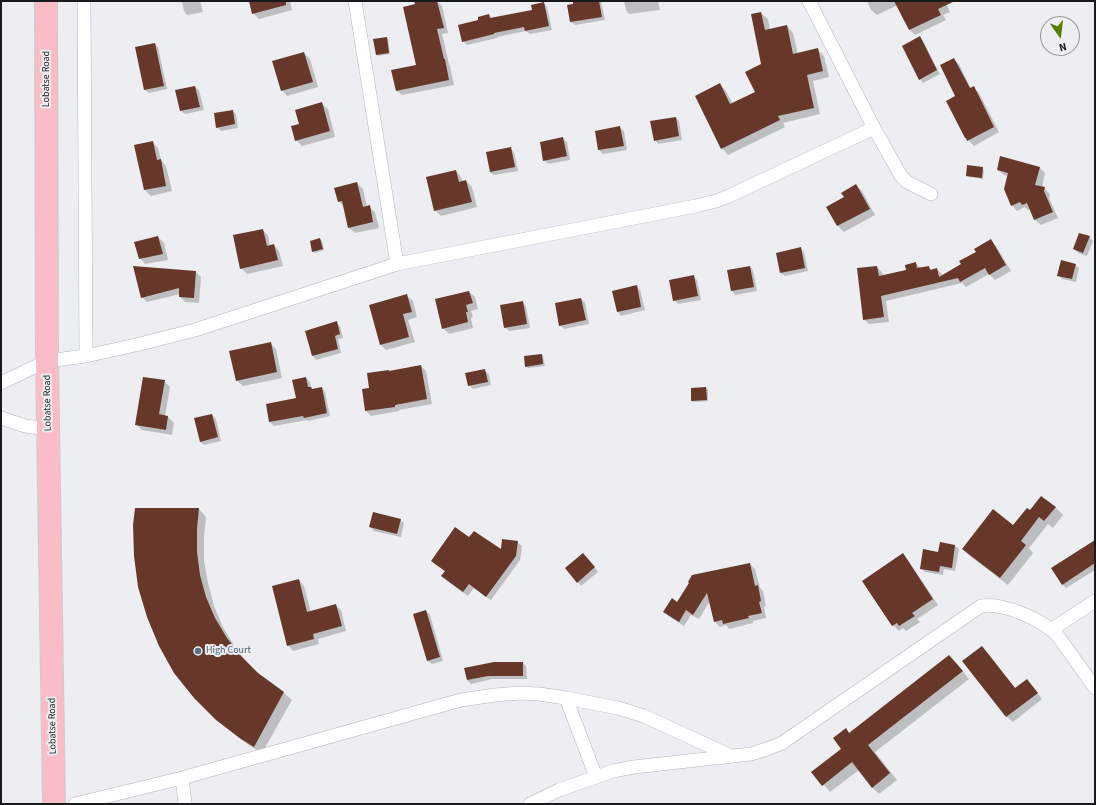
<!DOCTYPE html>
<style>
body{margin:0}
#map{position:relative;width:1096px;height:805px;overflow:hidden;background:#eceef1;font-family:"Source Sans 3",sans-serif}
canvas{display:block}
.frame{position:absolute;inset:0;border:2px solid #18191a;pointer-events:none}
.north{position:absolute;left:1040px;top:16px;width:40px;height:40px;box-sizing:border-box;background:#eceef1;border:1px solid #97999b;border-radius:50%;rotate:166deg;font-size:11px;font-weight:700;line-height:16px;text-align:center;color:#18191a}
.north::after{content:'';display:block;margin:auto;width:14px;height:18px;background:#557f02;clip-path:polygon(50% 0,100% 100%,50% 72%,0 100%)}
</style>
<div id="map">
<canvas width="1096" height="805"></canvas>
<div class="frame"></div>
<div class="north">N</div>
</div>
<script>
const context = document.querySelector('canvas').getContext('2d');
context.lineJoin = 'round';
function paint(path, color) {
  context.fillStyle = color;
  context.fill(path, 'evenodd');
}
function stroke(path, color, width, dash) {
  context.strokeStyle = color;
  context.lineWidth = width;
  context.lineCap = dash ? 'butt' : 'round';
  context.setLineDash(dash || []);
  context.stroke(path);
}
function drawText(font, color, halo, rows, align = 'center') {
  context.font = font + ' "Source Sans 3",sans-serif';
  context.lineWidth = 4;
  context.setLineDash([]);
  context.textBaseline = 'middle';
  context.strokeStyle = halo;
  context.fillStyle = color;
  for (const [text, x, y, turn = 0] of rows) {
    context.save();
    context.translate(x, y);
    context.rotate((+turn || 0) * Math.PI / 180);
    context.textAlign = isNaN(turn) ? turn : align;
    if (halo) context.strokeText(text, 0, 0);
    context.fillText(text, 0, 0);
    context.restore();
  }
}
const shadow = new Path2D(`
 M182 1H200L203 12 187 15 184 11Z
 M250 1H290L292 10 259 19 253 13Z
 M415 1H437L442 6 448 33 442 34 449 64 450 66 454 85 402 95 396 90 418 66Z
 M574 1H601L605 20 575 25 571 22 568 6 574 4Z
 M624 1H658L660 10 629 14 626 10Z
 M867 1H945L950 12 943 15 946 20 915 35 910 30 898 5 877 15 871 10Z
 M544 3 547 7 552 30 530 34 526 31 497 37V38L467 45 463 41 480 21 489 15 492 19 533 10Z
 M761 13 768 19 770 30 787 26 793 33 798 54 817 49 824 56 829 77 813 81 820 114 783 123 785 127 728 155 722 148 720 84 726 91 733 104 756 92 762 64Z
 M386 38 388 39 390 54 378 56 377 54Z
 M920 38 923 41 940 74 923 83 920 79Z
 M155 44 158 47 167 89 149 93 145 90Z
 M304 53 310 59 318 87 287 96 282 90Z
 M953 59 959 64 971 89 973 88 979 93 999 132 974 146 966 138 957 96Z
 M195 87 199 90 204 110 185 114 181 111Z
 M322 104 328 109 335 137 302 146 296 140 300 125Z
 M232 111 236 114 238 128 221 131 217 127Z
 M676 118 679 121 682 140 658 144 655 140Z
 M620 128 624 131 627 150 603 154 599 150 596 132Z
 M563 139 567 142 570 160 548 164 544 160Z
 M152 142 158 148 161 160 166 166 172 191 151 196 145 190 136 146Z
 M510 148 514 152 518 171 494 175 490 172Z
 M982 168 984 170 983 179 969 177 967 176Z
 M1040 168 1045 173 1042 188H1044L1050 194 1049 198 1058 218 1041 225 1035 220 1031 209 1028 210 1025 207 1017 211 1012 205 1008 176 1004 175 998 170Z
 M456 171 461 177 463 182 466 181 472 187 477 207 441 216 435 210Z
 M357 183 363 189 367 207H369L375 212 379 228 355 233 349 228 344 207 339 201Z
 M856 185 862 191 875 215 844 232 838 226 828 207 845 198Z
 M262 230 268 235 270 246 274 245 279 251 283 266 247 274 241 268Z
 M158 237 164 243 168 260 145 264 140 258Z
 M1089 237 1093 241 1087 256 1078 253 1074 249Z
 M320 239 322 241 324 250 315 253 313 251Z
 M991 240 996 246 1011 271 995 280 989 274 966 287 962 283 886 301 889 322 869 324 864 319 877 267 882 272 883 276 907 271 915 263 921 268 928 267 932 270 937 269 942 274V276L962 265Z
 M800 248 804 252 808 271 785 276 781 273Z
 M1075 265 1079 268 1076 282 1062 279 1058 275Z
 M750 267 753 270 757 291 735 295 732 291 728 271Z
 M196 272 201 277 199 303 185 302 180 296V294L147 302 142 297Z
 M693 276 697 280 701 300 678 304 674 300Z
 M636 286 640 290 645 310 621 316 618 312Z
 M469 292 475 297 478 309 471 311 473 317 471 318 473 328 449 334 443 328Z
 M407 296 413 301 417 317 408 320 415 342 386 350 381 345Z
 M581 299 585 302 589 324 564 329 560 325Z
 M522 302 526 306 530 328 509 331 505 327Z
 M336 323 340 326 343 338 338 339 341 353 316 360 313 356 306 331Z
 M270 343 276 349 282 378 243 386 237 381Z
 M542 355 543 356 545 366 528 368 526 366Z
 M421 366 426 371 432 404 399 410V411L371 416 366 411 389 371 390 372Z
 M485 371 489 374 491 385 473 389 469 385Z
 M306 378 310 382 311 387 313 390 322 388 325 392 330 416 308 421 307 420 274 426 270 422 267 405 298 399Z
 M164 381 170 387 165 416 168 417 174 423 172 435 142 430 136 424Z
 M706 388 708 390V401L694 402 692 401Z
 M212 415 216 419 221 441 204 445 200 441Z
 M1055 507 1063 515 1053 528 1048 524 1029 548 1033 553 1008 585 971 557 963 549 1014 527 1030 512Z
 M199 509 206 517 204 537V561L208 583 214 606 223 627 235 647 249 665 257 674 284 693 292 700 262 753 250 746 225 727 194 697 175 672Z
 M400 520 404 523 401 537 374 531 370 527Z
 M470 538 501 551 517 542 522 546 520 560 491 600 474 588 468 596 447 581 443 576 446 572 437 566 432 561Z
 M1095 541V570L1066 588 1063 585 1052 568Z
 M941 543 955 546 959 549 955 571 944 569 943 575 925 572 921 568 939 553Z
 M902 555 908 560 938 605 917 619 920 622 906 631 903 628 899 631 893 625Z
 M587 558 598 572 581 586 578 582Z
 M750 564 755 569 760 588 763 591 766 606 764 607 766 618 753 621V623L729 629 726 625 720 627 715 622 710 601 699 619 691 615 684 626 670 617 665 612 678 603Z
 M299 580 304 586 311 612 335 605 341 610 346 631 318 639 319 644 293 651 288 645Z
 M426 611 430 615 443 661 432 664 428 661 415 614Z
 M982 647 987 652 1016 689 1032 686 1042 699 1013 722 1007 717 964 661Z
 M949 656 956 663 969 679 875 752 897 780 879 794 872 787 859 770 830 792 813 772 842 749 846 729 850 734Z
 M523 663 526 666 527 679H492L471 684 467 680 465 669Z`);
const building = new Path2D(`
 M249 1H286V5L252 14Z
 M414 1H437L444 28 437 29 444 59H445L449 80 396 91 391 70 416 65 403 7 415 4Z
 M573 1H599L602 17 570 22 567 5 573 4Z
 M894 1H955L938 9 941 15 909 30Z
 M544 2 549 26 525 31 524 27 494 33V34L462 42 458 25 478 20V17L489 14 490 18 532 10 531 5Z
 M761 12 765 30 787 25 793 54 818 48 823 71 807 75 814 108 778 116 780 120 721 149 695 96 720 83 730 104 755 92 745 72 761 64 751 14Z
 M920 36 937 70 919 80 902 46Z
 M387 37 389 53 376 55 373 39Z
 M155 43 164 86 144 90 135 47Z
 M304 52 313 82 281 91 272 61Z
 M954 58 970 88 974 86 994 127 967 141 966 138H965L946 101 955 96 940 65Z
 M195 86 200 107 180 111 175 90Z
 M322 102 330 131 295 141 291 126 299 124 295 110Z
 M233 110 235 124 216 128 214 113Z
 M676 117 679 136 654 141 650 121Z
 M620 126 624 146 598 150 595 131Z
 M563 137 567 156 543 161 540 142Z
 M153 141 157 160 161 159 166 186 144 190 134 145Z
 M511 147 515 167 490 172 486 152Z
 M1000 156 1040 167 1035 185 1045 187 1044 191 1053 212 1034 220 1027 203 1022 205 1020 202 1011 206 1004 189 1008 173 997 170Z
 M967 165 983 167 982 178 966 176Z
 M456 170 459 182 466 180 472 202 434 211 426 177Z
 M357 182 363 207 370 205 373 222 348 228 342 201 338 202 334 188Z
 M856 184 870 209 837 226 826 207 844 197 841 193Z
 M263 229 267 246 274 244 278 260 240 269 233 235Z
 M1079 233 1090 236 1083 253 1073 249Z
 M158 236 163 254 139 259 134 242Z
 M320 238 323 249 312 252 310 241Z
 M991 239 1006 265 989 275 985 268 960 282 958 278 881 296 884 317 863 320 857 268 877 266 879 276 906 270 905 265 916 262 917 268 929 266 930 270 937 268 939 277 961 264 959 261 976 252 974 249Z
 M801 247 805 268 780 273 776 253Z
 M1061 260 1076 264 1072 279 1057 276Z
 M133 266 196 271 194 298 179 297V288L141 298Z
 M750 266 754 287 731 291 727 270Z
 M694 275 698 296 673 301 669 280Z
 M637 285 641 307 617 312 612 291Z
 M469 291 473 303 466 305 468 312H466L468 322 442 329 435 299Z
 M407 294 412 312 403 314 409 337 380 345 369 305Z
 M581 298 586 320 559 326 555 303Z
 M523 301 527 324 504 328 500 305Z
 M337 321 340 334 335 336 338 349 312 356 305 331Z
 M271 342 277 372 236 381 229 351Z
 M542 354 543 364 525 367 524 356Z
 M421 365 427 399 395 405V407L365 411 362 389 369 388 367 373 389 370V371Z
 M485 369 488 382 468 386 465 373Z
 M143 377 165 380 159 414 168 416 166 430 135 425Z
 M306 377 308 387H311L312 389 322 387 327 413 304 418 303 416 269 422 266 404 296 398 292 380Z
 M706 387 707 400 691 401V388Z
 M212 414 218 437 200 442 194 418Z
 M1041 496 1056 507 1044 521 1039 517 1021 541 1026 545 1000 578 962 549 993 509 1013 525 1027 508 1030 510Z
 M135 508H199L197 529V552L200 575 206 597 215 618 227 638 241 656 258 673 284 692 254 747 241 739 216 720 194 698 174 673 159 646 147 617 138 587 134 556 133 525Z
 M373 512 401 519 397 534 369 527Z
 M455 527 469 537 474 531 501 549 502 539 518 541 516 556 486 597 469 584 463 592 441 576 445 571 431 561Z
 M1095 540V563L1062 585 1051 568Z
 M940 542 955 545 952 568 940 566 939 572 920 569 923 549 938 552Z
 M583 553 595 567 577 583 565 568Z
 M903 553 933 599 912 613 915 616 899 626 897 623 892 626 862 581Z
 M750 563 755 586 758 585 761 601 759 602 762 613 748 616 749 618 723 624 722 620 714 622 707 593 693 615 686 610 679 622 663 612 672 598 677 602 689 583 688 582 692 575Z
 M299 579 307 612 336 604 342 626 313 634 314 639 287 646 272 586Z
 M426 610 440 657 427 661 413 614Z
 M982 646 1015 688 1027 679 1038 693 1006 717 962 661Z
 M949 655 963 671 868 745 890 773 872 788 852 762 822 786 811 772 841 749 833 738 846 728 849 733Z
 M494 662H523V676H488L467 680 464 668Z`);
const street = new Path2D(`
 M84 1 86 356
 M355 1 397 264
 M809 1 874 128 901 176 907 182 931 194
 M1 383 47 361 86 356 144 343 195 330 397 264 696 206 716 201 729 196 874 128
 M1 418 25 426 48 429
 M1051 630 1095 601
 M566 698 596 777
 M182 778 185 804
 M75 804 182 778 461 700 495 695 520 693 539 694 566 698 618 708 644 716 731 756
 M530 804 559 790 613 771 634 767 751 754 767 749 782 743 981 606C1003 602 1043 620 1058 636L1095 688`);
const highway = new Path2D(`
 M46 1 47 361 54 804`);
const markers = [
 [198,651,4,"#5c6f8a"]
];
const streetNames = [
 ["Lobatse Road",47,79,-90],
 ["Lobatse Road",48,403,-91],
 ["Lobatse Road",53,726,-91]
];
const serviceNames = [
 ["High Court",206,651]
];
paint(shadow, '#0003');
paint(building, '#67382a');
stroke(street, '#b3b5b8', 14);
stroke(highway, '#cccccd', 24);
stroke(street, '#fff', 13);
stroke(highway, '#fabdc7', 22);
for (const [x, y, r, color] of markers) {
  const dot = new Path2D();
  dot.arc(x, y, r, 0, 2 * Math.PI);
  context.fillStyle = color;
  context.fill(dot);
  stroke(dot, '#eceef1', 1.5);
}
drawText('10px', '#18191a', '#eceef1', streetNames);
drawText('10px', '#4e5e75', '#eceef1', serviceNames, 'left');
</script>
